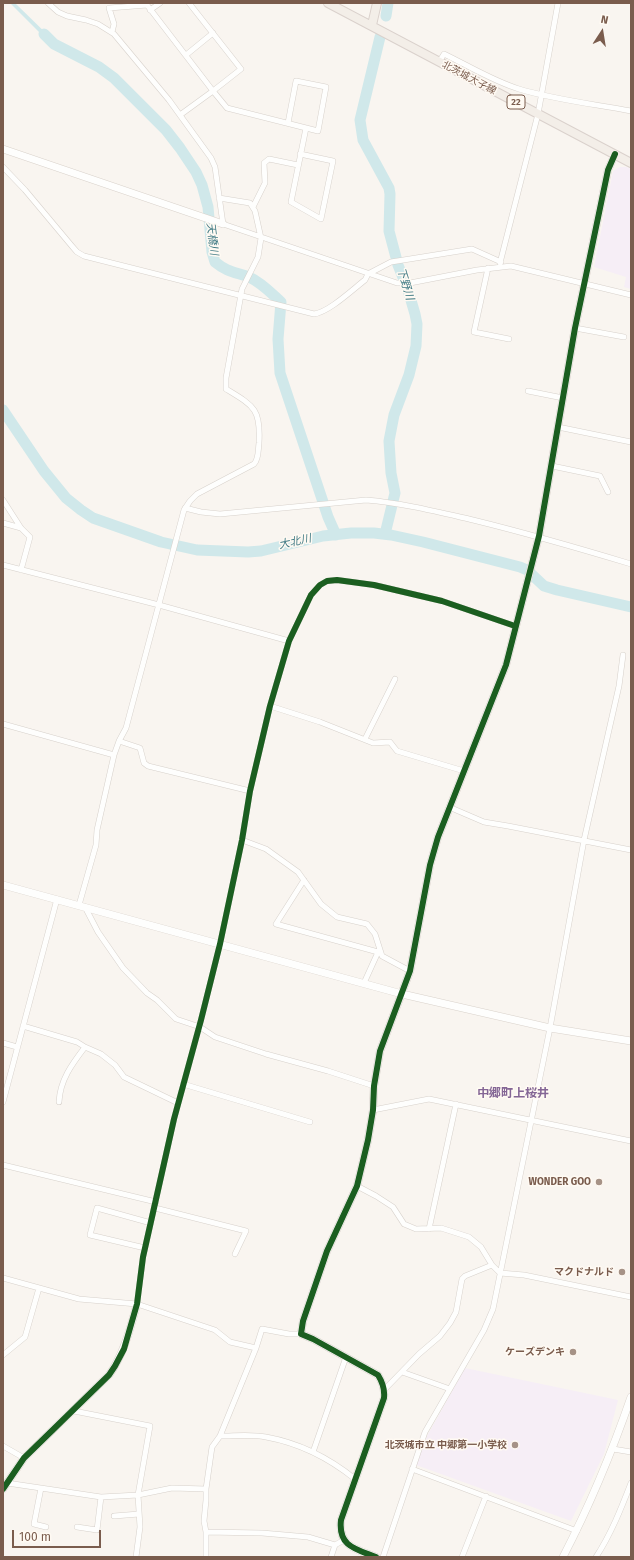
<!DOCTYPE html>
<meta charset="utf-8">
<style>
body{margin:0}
#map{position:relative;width:634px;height:1560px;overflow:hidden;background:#f9f5f0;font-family:"Fira Sans",sans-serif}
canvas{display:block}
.frame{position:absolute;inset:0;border:4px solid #7a5c4d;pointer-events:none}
.north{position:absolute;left:582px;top:12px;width:40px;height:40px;-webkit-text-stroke:3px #fffaf3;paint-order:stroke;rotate:12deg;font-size:11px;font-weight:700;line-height:16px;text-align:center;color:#7a5c4d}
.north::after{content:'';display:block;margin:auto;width:14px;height:18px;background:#7a5c4d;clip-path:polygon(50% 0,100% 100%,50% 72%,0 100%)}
.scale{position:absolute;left:12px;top:1530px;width:89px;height:18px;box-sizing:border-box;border:2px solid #7a5c4d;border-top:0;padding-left:5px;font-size:12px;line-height:14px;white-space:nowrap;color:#7a5c4d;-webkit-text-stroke:3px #fffaf3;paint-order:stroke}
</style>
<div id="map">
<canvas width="634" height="1560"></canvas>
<div class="frame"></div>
<div class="north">N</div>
<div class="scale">100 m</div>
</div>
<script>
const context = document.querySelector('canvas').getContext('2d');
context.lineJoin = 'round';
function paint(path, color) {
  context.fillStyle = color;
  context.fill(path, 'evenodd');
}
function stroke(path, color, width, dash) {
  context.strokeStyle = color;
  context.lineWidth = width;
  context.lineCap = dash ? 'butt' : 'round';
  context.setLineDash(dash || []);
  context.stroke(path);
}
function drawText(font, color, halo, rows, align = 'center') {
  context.font = font + ' "Fira Sans","Noto Sans JP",sans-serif';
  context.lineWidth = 3;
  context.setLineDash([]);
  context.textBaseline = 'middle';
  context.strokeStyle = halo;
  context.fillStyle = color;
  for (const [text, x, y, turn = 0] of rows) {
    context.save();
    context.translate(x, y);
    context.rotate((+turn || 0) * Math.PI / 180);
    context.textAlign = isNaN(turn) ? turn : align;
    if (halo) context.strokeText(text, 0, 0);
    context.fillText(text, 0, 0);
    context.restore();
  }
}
const education = new Path2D(`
 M620 167H627L631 169V289L624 287 626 277 594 267 613 171Z
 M465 1368 618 1400 604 1454 571 1521 416 1465 427 1436Z`);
const water = new Path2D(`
 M10 3H15L55 42 52 45Z`);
const river = new Path2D(`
 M386 16 388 3
 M44 34 54 44 99 67 114 78 166 130 180 148 196 172 202 185 208 207 212 252 215 262C227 272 235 272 249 277 262 283 271 293 281 302L278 339 280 373 328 517 336 535
 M380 37 360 120 363 140 389 188 390 194 389 231 398 265 408 290 415 314 417 324 416 346 409 375 394 415 389 441 391 473 395 493 385 534
 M3 410 44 471 66 498 81 510 93 518 161 542 197 550 248 552 261 551 323 536 351 533H374L391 535 423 542 520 567 527 570 544 586 557 590 631 607`);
const street = new Path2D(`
 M48 3 58 12 67 16 86 20 98 24 114 34 169 100 211 158 215 167 223 224 397 283H410L477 270 511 266 631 295
 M189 3 241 69 213 91 227 108 318 131 326 87 296 81 288 123
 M150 10 160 3
 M112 32 114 24 109 8 147 5 213 91 180 115
 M186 55 213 33
 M439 62 444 54C469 66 493 81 519 89 556 100 594 104 631 111
 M300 154 333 161 321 219 291 202 306 128
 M3 167 25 190 71 245 77 252 84 256 314 314C329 312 352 290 365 280L368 274 391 262 472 249 501 262
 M253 207 265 183 264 163 269 159 298 165
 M500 263 538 114 558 3
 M488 268 474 332 509 339
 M575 328 624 337
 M528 391 563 398
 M558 427 631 442
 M552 466 600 476 608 492
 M3 500 21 528 30 537 21 570
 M185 508 201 512 220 514 366 500C402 503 438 512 473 520 526 533 578 548 631 564
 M3 523 21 528
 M3 565 159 605 289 641
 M270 706 320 722 373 743 390 742 397 751 464 771
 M3 724 114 755
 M365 739 395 679
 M119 741 140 748 144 763 148 766 250 791
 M449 807 484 822 508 826 631 850
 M242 840 266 849 298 872 321 904 337 917 367 924 375 934 382 956 410 971
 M304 880 276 924 378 952
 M79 905 96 845 97 830 114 755 119 741 126 728 184 510 190 501 197 494 254 464C259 459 258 450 259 443 261 409 254 406 226 389V378L242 289 258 257 261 238 255 211 250 203 219 198
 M85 907 98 932 123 968 147 993 157 1000 176 1019 200 1027 215 1037 266 1054 328 1071 374 1086
 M364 983 379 950
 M23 1026 77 1042 85 1047C72 1064 60 1080 59 1102
 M3 1043 17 1047
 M85 1047 101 1054 115 1065 124 1077 178 1103
 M183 1084 310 1122
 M3 1102 57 899
 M373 1110 429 1099 631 1141
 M3 1165 156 1202
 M357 1186 376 1196 393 1207 404 1224 416 1229 441 1228 469 1237 481 1247 492 1265 500 1273 524 1275 631 1297
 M155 1208 246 1231 235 1254
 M429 1229 456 1104
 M145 1248 90 1235 97 1208 151 1223
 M3 1278 79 1299 137 1304 215 1330 230 1342 256 1348
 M137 1304 143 1257 174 1119 201 1020 220 944 242 840 250 791 270 706 289 641 311 595 320 585 327 581 337 580 374 585 442 601 515 626
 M3 1355 25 1337 39 1288
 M402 1372 450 1389
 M385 1389 419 1354 440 1336 450 1323 456 1312 462 1279 465 1276 492 1265
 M74 1411 150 1426 138 1495 140 1527 136 1557
 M220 1436C235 1436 252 1434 266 1437 299 1443 329 1458 355 1479
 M3 1446 24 1458
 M613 1449 631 1452
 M313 1452 346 1357
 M412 1469 577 1531
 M7 1483 101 1497 138 1495 172 1488 206 1489
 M41 1488 34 1524 46 1527
 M114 1516 139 1514
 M77 1527 97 1530 101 1497
 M206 1532 262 1533 308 1537 335 1545
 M206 1557V1532L204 1521 206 1500V1489L212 1447 220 1436 256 1348 262 1329 289 1334H301
 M331 1557 335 1545 344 1540
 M383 1557 425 1432 484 1330 493 1309 550 1028 584 840 619 686 623 655
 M462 1557 486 1496
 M596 1557C611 1534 621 1509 631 1483`);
const secondary = new Path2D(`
 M3 149 223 224
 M3 885 402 994 550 1028 631 1041
 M3 1489 24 1458 109 1375C124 1354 130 1329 137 1304
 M376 1557C355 1549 338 1546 341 1520L384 1398C385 1389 383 1383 378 1375L313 1339 301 1334 303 1321 327 1251 357 1186 368 1140 373 1110 374 1086 380 1051 410 971 430 865 438 837 506 665 539 536 575 328 608 170 615 154
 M563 1557C590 1505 612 1452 631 1397`);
const primary = new Path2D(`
 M328 3 631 163
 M372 25 377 3`);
const cycleway = new Path2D(`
 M3 1489 24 1458 109 1375 115 1366 124 1349 137 1304 143 1257 174 1119 201 1020 220 944 242 840 250 791 270 706 289 641 311 595 320 585 327 581 337 580 374 585 442 601 515 626
 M376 1557C355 1549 338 1546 341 1520L384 1398C385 1389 383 1383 378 1375L313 1339 301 1334 303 1321 327 1251 357 1186 368 1140 373 1110 374 1086 380 1051 410 971 430 865 438 837 506 665 539 536 575 328 608 170 615 154`);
const markers = [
 [599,1182,4,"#a69286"],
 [622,1272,4,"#a69286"],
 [573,1352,4,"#a69286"],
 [515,1445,4,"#a69286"]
];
const shields = [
 [516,102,18]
];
const shieldNames = [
 ["22",516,102]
];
const streetNames = [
 ["北茨城大子線",469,78,28]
];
const poiNames = [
 ["WONDER GOO",591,1182],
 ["マクドナルド",614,1272],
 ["ケーズデンキ",565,1352],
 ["北茨城市立 中郷第一小学校",507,1445]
];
const waterNames = [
 ["天橋川",212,239,83],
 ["下野川",405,284,73],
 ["大北川",295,542,-12]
];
const quarterNames = [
 ["中郷町上桜井",513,1094]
];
paint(education, '#f6eef6');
paint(water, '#d0e8ea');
stroke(river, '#d0e8ea', 11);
stroke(street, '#d7d1cb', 6);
stroke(secondary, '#d9d2cb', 8);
stroke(primary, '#dad1cc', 10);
stroke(street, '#fefefd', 5);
stroke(secondary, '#fefefd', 7);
stroke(primary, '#f3eee8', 8);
stroke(cycleway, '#1b5e20', 6);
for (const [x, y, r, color] of markers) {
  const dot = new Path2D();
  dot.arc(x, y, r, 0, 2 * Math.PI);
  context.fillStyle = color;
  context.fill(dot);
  stroke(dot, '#fffaf3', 1.5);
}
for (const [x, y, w] of shields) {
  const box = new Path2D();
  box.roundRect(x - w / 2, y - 7, w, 14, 3);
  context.fillStyle = '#fffaf3';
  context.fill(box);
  stroke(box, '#7a5c4d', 1);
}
drawText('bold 9px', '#7a5c4d', null, shieldNames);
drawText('10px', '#7a5c4d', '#fffaf3', streetNames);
drawText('bold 10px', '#7a5c4d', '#fffaf3', poiNames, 'right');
drawText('italic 11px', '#437c86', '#fffaf3', waterNames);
drawText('bold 12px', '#846695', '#fffaf3', quarterNames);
</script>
